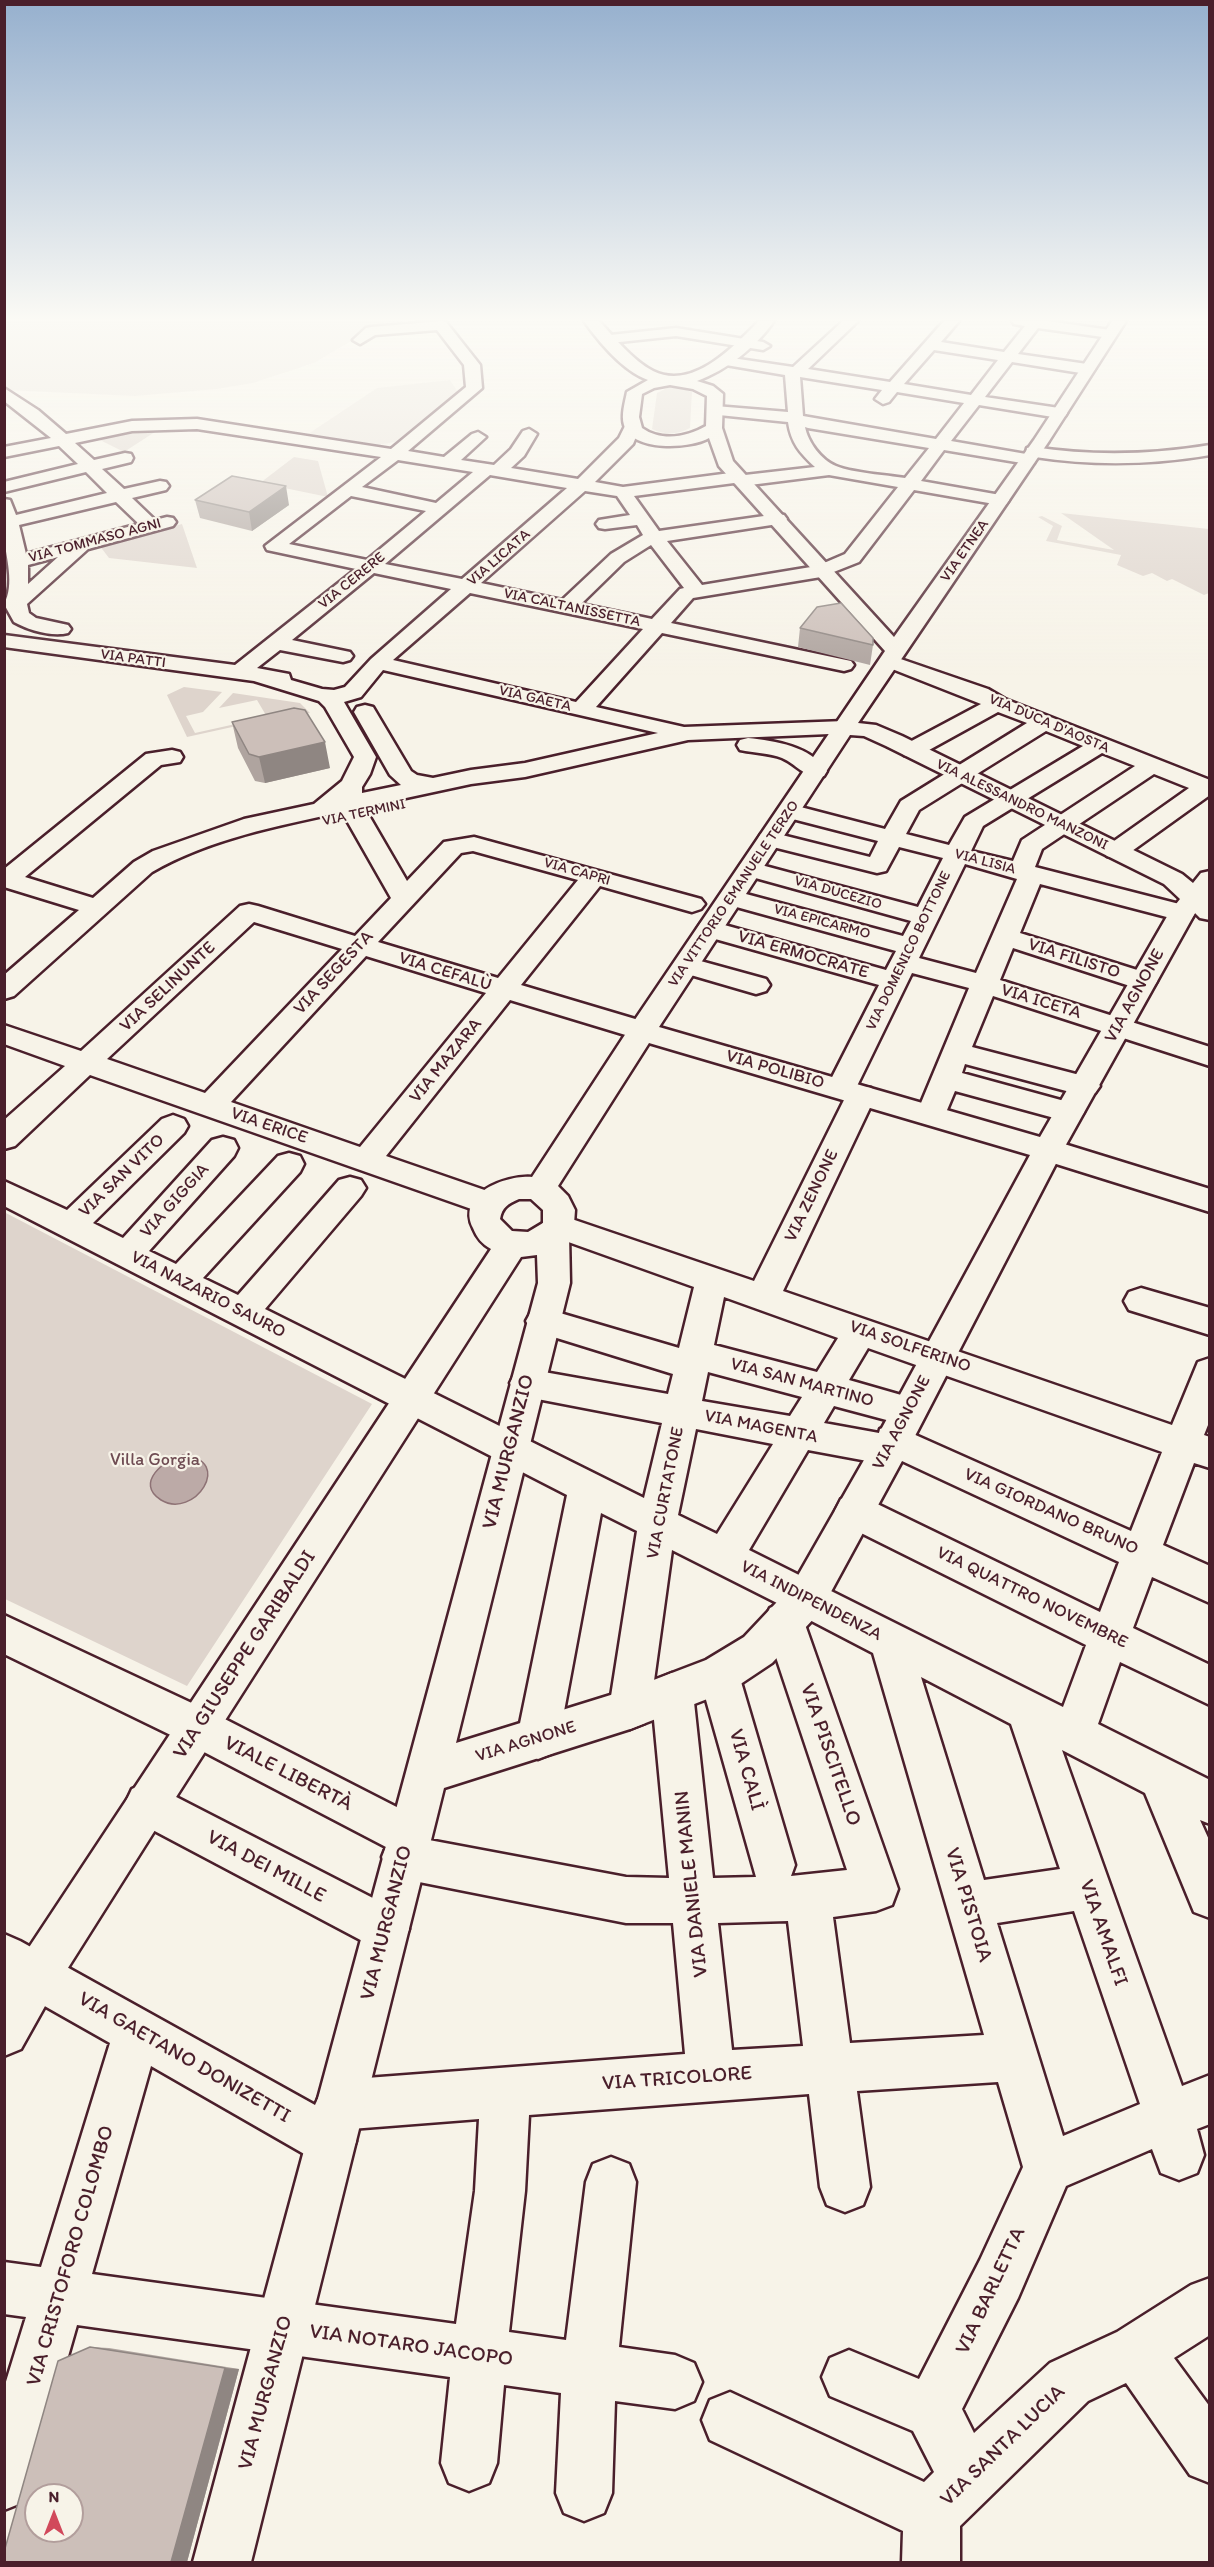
<!DOCTYPE html>
<meta charset="utf-8">
<style>
body{margin:0}
#map{position:relative;width:1214px;height:2567px;overflow:hidden;background:#f7f3e8;font-family:Itim,sans-serif}
canvas{display:block}
.frame{position:absolute;inset:0;border:6px solid #4a1f2b;pointer-events:none}
.north{position:absolute;left:24px;top:2483px;width:60px;height:60px;box-sizing:border-box;background:#f7f3e8;border:2px solid #b29e9c;border-radius:50%;rotate:0deg;font-size:16px;font-weight:700;line-height:24px;text-align:center;color:#4a1f2b}
.north::after{content:'';display:block;margin:auto;width:21px;height:27px;background:#d1495b;clip-path:polygon(50% 0,100% 100%,50% 72%,0 100%)}
</style>
<div id="map">
<canvas width="1214" height="2567"></canvas>
<div class="frame"></div>
<div class="north">N</div>
</div>
<script>
const context = document.querySelector('canvas').getContext('2d');
context.lineJoin = 'round';
function paint(path, color) {
  context.fillStyle = color;
  context.fill(path, 'evenodd');
}
function stroke(path, color, width, dash) {
  context.strokeStyle = color;
  context.lineWidth = width;
  context.lineCap = dash ? 'butt' : 'round';
  context.setLineDash(dash || []);
  context.stroke(path);
}
function drawText(font, color, halo, rows, align = 'center') {
  context.font = font + ' Itim,sans-serif';
  context.lineWidth = 4.5;
  context.setLineDash([]);
  context.textBaseline = 'middle';
  context.strokeStyle = halo;
  context.fillStyle = color;
  for (const [text, x, y, turn = 0] of rows) {
    context.save();
    context.translate(x, y);
    context.rotate((+turn || 0) * Math.PI / 180);
    context.textAlign = isNaN(turn) ? turn : align;
    if (halo) context.strokeText(text, 0, 0);
    context.fillText(text, 0, 0);
    context.restore();
  }
}
const built = new Path2D(`
 M5 321H386L378 326 358 331V337L314 363 253 383 217 389 135 396 5 390Z
 M450 380 458 392 395 442 378 445 308 434 377 388Z`);
const green = new Path2D(`
 M667 388H679L692 392 690 428C678 435 664 435 652 429L657 393Z
 M158 430 124 452 96 438 125 432Z
 M294 457 318 461 328 497 260 483Z
 M1061 513 1209 529V593L1204 595 1172 579 1167 581 1152 573 1143 576 1117 565 1121 555 1046 541 1053 526 1038 517 1042 516 1062 526 1057 540 1114 550Z
 M182 524 197 568 109 558 99 545Z
 M184 687 222 692 203 712 186 716 195 733 267 717 257 700 219 708 233 693 300 703 310 713 298 715 291 714 187 737 167 695Z
 M4 1212 372 1404 187 1686 5 1599Z`);
const water = new Path2D(`
 M183 1455C235 1460 194 1520 161 1500 134 1483 165 1459 183 1455Z`);
const minor = new Path2D(`
 M442 321 446 322 480 365 482 388 408 451 444 457 472 434 478 432 486 437 461 460 494 465 511 449 523 431 529 429 537 434 524 456 511 468 578 479 619 438 626 424 632 422 640 427 633 444 595 482 623 487 738 472 745 475 815 467C800 453 791 443 788 422L709 414 707 411 715 406 788 412 785 375 720 364 718 361 720 358 725 357 793 367 843 321H858L808 369 890 382 944 321H959L941 342 1004 352 1025 326 1014 324 1012 321H1048L1110 330 1117 334 1110 338 1038 328 1018 354 1087 364 1092 366 1095 369 1092 372 1087 374 1012 362 985 397 1059 408 1067 413 1065 416 1059 418 979 405 951 441 1026 454 1027 448 1033 447C1092 456 1150 455 1210 445V455C1151 465 1094 466 1035 457L1034 463 1028 464 944 450 921 481 1006 496 1009 500 1006 504 1000 505 914 490 859 562 821 577 693 598 671 623 851 661 854 665 851 669 844 671 662 633 596 707 684 727 845 721 853 723 856 728 853 733 688 740 525 777 471 784 364 807 407 881 444 842 474 837 701 899 705 904 701 909 692 912 600 886 521 985 652 1024 656 1031 652 1038 642 1040 510 1000 386 1156 499 1195 504 1203 499 1211 488 1215 477 1211 90 1075 15 1146 4 1149V1120L65 1066 4 1044V1025L81 1051 240 906 249 904 258 906 355 936 391 898 342 812C277 826 209 839 152 872L14 996 4 999V975L79 910 4 887V869L146 754 172 750 180 752 183 757 180 762 161 765 25 877 93 898 134 862 153 851 244 819 314 804 342 781 354 757 325 707 319 701 254 681 4 647V635L235 665 356 569 267 550 265 546 381 457 197 429 132 431 75 443 94 460 125 453 131 454 133 458 131 462 102 469 124 489 160 481 166 482 169 486 166 490 132 498 155 520 167 517 173 518 176 522 173 526 88 549 27 604 29 613 36 618 68 625 71 629 68 633C52 637 28 630 14 622L4 604C15 584 6 558 4 537 4 525 4 512 4 499L10 500 16 515 107 493 86 472 4 492V482L78 464 59 446 4 457V447L51 438 4 401V388L38 410 66 434 132 421 197 419 391 449 466 387 464 365 437 330 375 335 360 344 353 340 366 328 371 327ZM934 350 998 360 971 395 904 384ZM800 377 882 390 875 399 883 404 889 402 897 392 964 403 936 439 803 416ZM805 427 808 428 929 448 905 478C886 475 853 473 836 466 821 460 808 442 805 427ZM398 460 473 472 436 503 362 487ZM490 475 567 488 462 579 385 564ZM829 475 898 487 845 554 817 566 702 585 667 541 778 524 784 523 787 519 784 515 778 514 659 531 634 496 734 483 742 486ZM585 491 617 496 630 515 599 520 596 524 599 528 605 529 637 525 643 535 611 554 562 600 481 583ZM351 496 426 511 367 560 289 544ZM116 502 139 524 26 554 19 525ZM651 545 684 588 680 589 652 619 581 604 624 562ZM58 557 28 584V565ZM374 573 451 589 371 659 345 687 334 690 322 689 291 680 289 674 257 668 280 650 343 662 350 660 353 656 350 652 292 640ZM470 593 643 629 576 702 393 660ZM383 670 658 733 525 763 471 770 433 778 417 775 411 771 373 707 365 705 357 707 354 712 390 775 401 785 362 793V787L370 774 376 757 344 702 361 697ZM473 851 578 880 498 978 378 942 461 853ZM254 922 342 949 205 1093 107 1059ZM366 956 486 993 360 1147 231 1102Z
 M676 328 763 342 770 346 763 350 676 336 610 343 603 339 610 335Z
 M889 655 988 689 1005 699 1210 780V795L1125 856 1116 858 1107 856 1104 851 1107 846 1189 788 1154 774 1042 849 1035 867 1191 907 1195 913 1191 919 1182 921 1040 884 1020 933 1153 975 1157 981 1153 987 1143 990 1133 987 1013 948 1000 980 1210 1047V1066L993 996 972 1047 1095 1079 1100 1086 1095 1093 1085 1096 965 1064 962 1073 1079 1105 1084 1112 1079 1119 1069 1122 955 1091 942 1122 931 1125 920 1122 916 1115 969 988 912 973 857 1086 871 1088 876 1095 783 1291 1172 1425 1198 1362 1210 1358V1420L1204 1435 1210 1437V1468L1194 1463 1163 1545 1210 1566V1603L1152 1577 1133 1628 1210 1665V1705L1120 1662 1098 1724 1210 1780V1824L1200 1820 1210 1842V1918L1194 1912 1145 1793 1062 1750 1182 2086 1210 2075V2124L1197 2129 1204 2155 1197 2173 1179 2180 1161 2173 1152 2149 1066 2186 1018 2298 962 2409 974 2433 1050 2363 1117 2332 1191 2285 1210 2278V2335L1174 2358 1210 2407V2483L1190 2475 1126 2383 1088 2401 960 2526V2562H902L903 2531 710 2440 702 2420 710 2400 730 2392 924 2482 934 2472 913 2431 830 2396 822 2377 830 2358 849 2350 919 2379 980 2260 1023 2167 998 2082 857 2091 870 2187 863 2205 845 2212 827 2205 820 2187 809 2094 529 2115 525 2191 509 2332 566 2340 586 2182 593 2164 611 2157 629 2164 636 2182 619 2347 675 2355 694 2363 702 2382 694 2401 675 2409 615 2401 612 2493 604 2513 584 2521 564 2513 556 2493 561 2393 504 2385 497 2463 489 2483 469 2491 449 2483 441 2463 450 2377 77 2325 32 2482 24 2502 4 2510V2388L26 2317 4 2314V2262L41 2267 110 2043 4 1983V1934L20 1941 315 2105 323 2088 340 2080 685 2054 673 1923H626L404 1879 388 1873 382 1857 386 1847 183 1741 4 1654V1615L213 1713 424 1821 431 1836 429 1840 626 1877 669 1878 652 1699 645 1723 630 1729 615 1723 609 1709 637 1531 601 1513 559 1738 553 1753 538 1759 523 1753 517 1738 567 1495 4 1206V1181L67 1210 162 1119 173 1115 184 1119 188 1126 184 1133 93 1223 123 1238 212 1140 223 1137 234 1140 238 1148 234 1156 149 1251 176 1264 278 1156 289 1153 300 1156 304 1164 300 1172 203 1278 238 1295 339 1180 350 1177 361 1180 366 1188 361 1196 265 1309 644 1498 662 1423 527 1397 515 1393 510 1383 515 1373 527 1369 668 1394 673 1374 531 1330 526 1321 531 1312 543 1308 679 1348 694 1287 546 1234 541 1226 546 1218 557 1214 754 1281 845 1098 831 1096 826 1089 879 985 701 935 697 929 701 923 710 921 886 970 896 951 722 903 718 898 722 893 731 890 903 936 911 921 741 874 738 869 741 864 750 862 918 907 943 858 899 847 886 871 877 873 761 844 758 839 761 834 770 832 870 857 878 841 781 816 777 811 781 806 789 804 885 829 901 801 1027 723 998 712 920 755 912 757 904 755 901 750 904 745 981 704 882 665 879 661 882 657ZM1046 731 1083 746 965 817 949 845 906 834 919 810ZM1102 753 1135 766 1022 840 1013 861 971 851 983 826ZM965 864 1017 879 976 973 919 958ZM724 1297 838 1338 817 1372 714 1345ZM868 1348 1162 1452 1131 1531 893 1425 880 1429 879 1433 824 1423 834 1406 909 1426 922 1421 927 1411 922 1401 849 1380ZM708 1372 802 1397 790 1416 702 1401ZM696 1429 773 1444 717 1534 678 1515ZM808 1450 889 1465 902 1461 1119 1562 1100 1612 867 1499 854 1494 841 1499 835 1511 841 1523 1086 1645 1063 1707 749 1550ZM672 1550 779 1604 770 1608 764 1621 847 1870 791 1876 795 1865 739 1675 733 1661 719 1656 705 1661 699 1675 756 1877 713 1878 693 1693 686 1679 672 1673 658 1679 653 1688ZM802 1616 873 1653 984 2035 850 2043 833 1917 876 1911 892 1905 898 1889ZM921 1677 1011 1724 1060 1869 984 1880ZM1074 1911 1140 2104 1063 2136 997 1923ZM788 1921 803 2046 732 2050 718 1923ZM151 2066 313 2159 331 2166 349 2159 356 2141 351 2129 479 2119 475 2191 456 2324 92 2274Z
 M748 738C776 741 810 746 827 771L824 776C806 780 798 765 782 758 769 753 754 753 740 750L737 745 740 740Z
 M686 957 766 979 770 985 766 991 756 994 677 971 673 965 677 959Z
 M1048 1139 1210 1189V1212L1037 1158 1033 1150 1037 1142Z
 M1141 1288 1210 1308V1335L1129 1310 1124 1301 1129 1292Z
 M147 1782 402 1913 409 1929 402 1945 386 1952 370 1945 132 1819 125 1804 132 1789Z`);
const major = new Path2D(`
 M584 321H599C615 338 632 360 653 371 693 391 734 346 759 321H774C756 347 727 370 697 381L713 386 723 394 722 428 733 461 894 637 1034 440 1112 321H1126L1049 441 858 723 876 725 902 736 1182 874 1193 883 1201 873 1210 871V920L1200 918 1195 913 1063 1150 902 1461 820 1612 772 1663 733 1689 630 1729 444 1788 251 2562H193L538 1283 537 1255 521 1257 162 1819 54 1990 21 2049 4 2056V1986L22 1958 491 1249C482 1244 477 1238 473 1228 456 1194 505 1175 532 1177L632 1024 885 651 719 466 709 438C690 449 632 452 624 425 621 415 625 402 627 392L648 380C623 371 599 342 584 321ZM670 385 693 389 707 396 706 426C687 437 662 442 642 428L639 417 642 394 654 388ZM850 735 864 736 886 746 1164 884 1180 899 1169 913 1040 1137 659 1027ZM649 1043 1030 1155 876 1439 792 1586 744 1637 706 1660 630 1689 456 1743 570 1283 569 1234 574 1224 575 1210 568 1196 558 1186ZM519 1199H531L543 1210V1223L528 1232 512 1231 500 1219C502 1207 508 1204 519 1199Z`);
const wall = new Path2D(`
 M195 500 289 505 252 531 200 518Z
 M800 628 873 645 870 665 798 647Z
 M232 722 330 768 265 783 255 781 238 748Z
 M90 2347 109 2348 239 2369 187 2562H4Z`);
const shadedWall = new Path2D(`
 M286 486 289 505 252 531 249 512Z
 M325 742 330 768 265 783 259 757Z
 M225 2368 239 2369 187 2562H171Z`);
const building = new Path2D(`
 M232 476 286 486 249 512 195 500Z
 M841 603 873 638V645L800 628 817 607Z
 M294 708 305 710 325 742 259 757 249 754 232 722Z
 M90 2347 225 2368 171 2562H4V2552L58 2361ZM36 2495H72V2531H36Z`);
const farStreetnames = [
 ["VIA TOMMASO AGNI",95,541,-15],
 ["VIA ETNEA",965,551,-55],
 ["VIA LICATA",499,558,-41],
 ["VIA CERERE",352,581,-39],
 ["VIA CALTANISSETTA",572,608,12],
 ["VIA PATTI",133,659,8],
 ["VIA GAETA",535,699,13],
 ["VIA DUCA D'AOSTA",1049,724,23],
 ["VIA ALESSANDRO MANZONI",1022,805,26],
 ["VIA TERMINI",364,813,-12],
 ["VIA LISIA",985,862,15],
 ["VIA CAPRI",577,872,16],
 ["VIA DUCEZIO",838,893,16],
 ["VIA VITTORIO EMANUELE TERZO",734,894,-56],
 ["VIA EPICARMO",822,922,15],
 ["VIA DOMENICO BOTTONE",909,951,-64]
];
const streetNames = [
 ["VIA ERMOCRATE",803,955,16],
 ["VIA FILISTO",1074,959,18],
 ["VIA CEFALÙ",445,972,17],
 ["VIA SEGESTA",334,973,-47],
 ["VIA SELINUNTE",168,987,-43],
 ["VIA AGNONE",1135,996,-61],
 ["VIA ICETA",1041,1002,17],
 ["VIA MAZARA",446,1061,-51],
 ["VIA POLIBIO",775,1070,16],
 ["VIA ERICE",269,1126,19],
 ["VIA SAN VITO",122,1176,-44],
 ["VIA ZENONE",812,1196,-64],
 ["VIA GIGGIA",175,1201,-48],
 ["VIA NAZARIO SAURO",208,1295,27],
 ["VIA SOLFERINO",910,1347,19],
 ["VIA SAN MARTINO",802,1383,15],
 ["VIA AGNONE",902,1423,-62],
 ["VIA MAGENTA",761,1427,11],
 ["VIA CURTATONE",666,1493,-79],
 ["VIA GIORDANO BRUNO",1051,1512,24],
 ["VIA QUATTRO NOVEMBRE",1032,1598,26],
 ["VIA INDIPENDENZA",811,1601,27],
 ["VIA AGNONE",526,1742,-17]
];
const parkNames = [
 ["Villa Gorgia",155,1460]
];
const nearStreetnames = [
 ["VIA MURGANZIO",509,1452,-76],
 ["VIA GIUSEPPE GARIBALDI",245,1655,-57],
 ["VIA PISCITELLO",830,1755,71],
 ["VIA CALÌ",746,1770,74],
 ["VIALE LIBERTÀ",288,1774,27],
 ["VIA DEI MILLE",266,1867,28],
 ["VIA DANIELE MANIN",692,1884,-96],
 ["VIA PISTOIA",968,1905,73],
 ["VIA MURGANZIO",387,1923,-76],
 ["VIA AMALFI",1103,1933,71],
 ["VIA GAETANO DONIZETTI",184,2058,30],
 ["VIA TRICOLORE",677,2079,-4],
 ["VIA CRISTOFORO COLOMBO",71,2256,-74],
 ["VIA BARLETTA",991,2291,-65],
 ["VIA NOTARO JACOPO",411,2346,8],
 ["VIA MURGANZIO",266,2393,-75],
 ["VIA SANTA LUCIA",1003,2446,-44]
];
paint(built, '#eae3da');
paint(green, '#ded4cc');
paint(water, '#bcaaa7');
stroke(water, '#8e7275', 1.5);
stroke(minor, '#4a1f2b', 5);
stroke(major, '#4a1f2b', 5);
paint(minor, '#f7f3e8');
paint(major, '#f7f3e8');
paint(wall, '#afa49f');
paint(shadedWall, '#8f8682');
paint(building, '#ccbfb9');
stroke(building, '#8f8682', 1.5);
const sky = context.createLinearGradient(0, 0, 0, 680);
sky.addColorStop(0, '#96b0ce');
sky.addColorStop(0.47, '#fbfaf5');
sky.addColorStop(1, '#fbfaf500');
context.fillStyle = sky;
context.fillRect(0, 0, 1214, 680);
drawText('15px', '#4a1f2b', '#f7f3e8', farStreetnames);
drawText('18px', '#4a1f2b', '#f7f3e8', streetNames);
drawText('18px', '#6f4c53', '#f7f3e8', parkNames);
drawText('21px', '#4a1f2b', '#f7f3e8', nearStreetnames);
</script>
